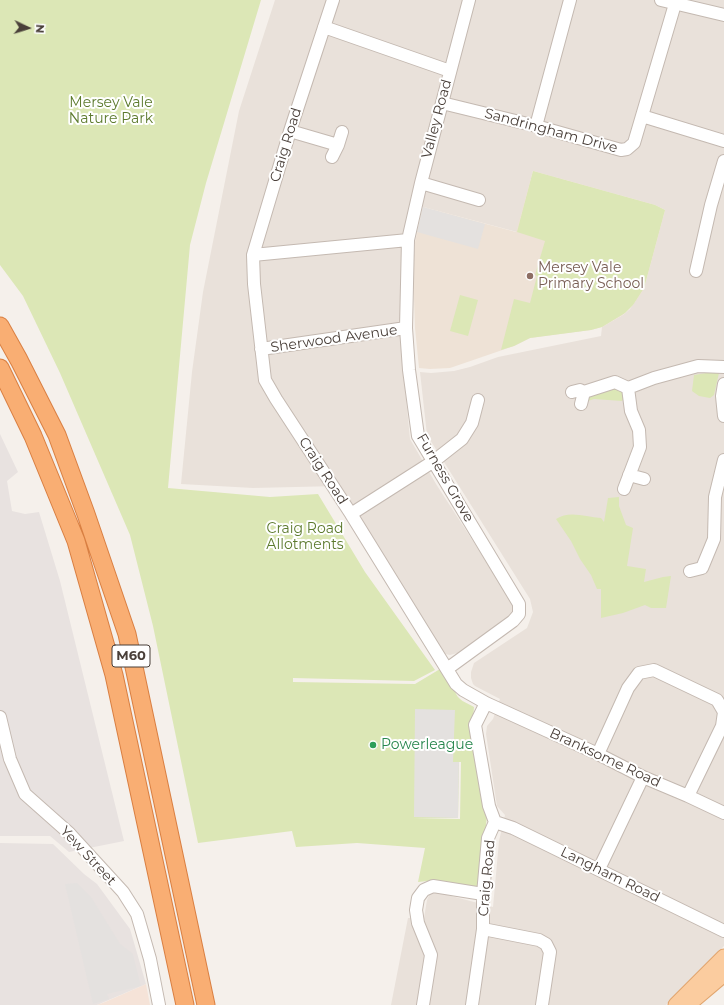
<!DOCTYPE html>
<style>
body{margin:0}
#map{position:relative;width:724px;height:1005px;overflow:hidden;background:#f5f0eb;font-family:Montserrat,sans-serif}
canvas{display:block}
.north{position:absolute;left:8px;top:8px;width:40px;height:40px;-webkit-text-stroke:3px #fff;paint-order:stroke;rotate:94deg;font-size:11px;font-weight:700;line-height:16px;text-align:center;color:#493f39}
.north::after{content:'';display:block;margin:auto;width:14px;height:18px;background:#493f39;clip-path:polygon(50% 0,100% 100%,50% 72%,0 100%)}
</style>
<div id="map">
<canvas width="724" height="1005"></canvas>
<div class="north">N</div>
</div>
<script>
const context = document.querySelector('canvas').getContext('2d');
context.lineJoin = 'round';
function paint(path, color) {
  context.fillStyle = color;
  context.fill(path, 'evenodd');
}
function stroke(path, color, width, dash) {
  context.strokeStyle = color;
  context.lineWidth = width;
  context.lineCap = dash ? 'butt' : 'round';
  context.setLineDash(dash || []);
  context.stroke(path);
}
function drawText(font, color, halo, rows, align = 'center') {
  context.font = font + ' Montserrat,sans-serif';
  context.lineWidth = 4;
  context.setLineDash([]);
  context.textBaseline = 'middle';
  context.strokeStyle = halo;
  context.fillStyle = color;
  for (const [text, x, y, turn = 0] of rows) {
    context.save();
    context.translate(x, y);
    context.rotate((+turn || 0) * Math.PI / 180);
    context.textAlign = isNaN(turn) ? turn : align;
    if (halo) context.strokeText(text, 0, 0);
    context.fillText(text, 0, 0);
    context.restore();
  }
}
const residential = new Path2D(`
 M275 0H724V946L666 1005H391L408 918H424L427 900 430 893 436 892 493 907 499 841 505 815 497 806 486 734 487 726 493 719 500 699 475 686 473 684 471 678V672L474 663 527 628 533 612 530 599 427 435 420 372 431 373 454 371 470 367 498 357 601 336 602 327 623 315 630 309 644 288 665 210 655 205 533 171 517 232 412 204 407 221 401 273 403 314 401 346 410 439 436 484 515 606 514 615 461 652 450 655 445 654 338 486 253 488 181 484 192 372 203 292 239 111Z`);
const commercial = new Path2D(`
 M146 984 150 1005H97L105 1002Z`);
const industrial = new Path2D(`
 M0 434 18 472 7 481 12 511 25 514 39 512 60 581 124 841 69 852 50 836H0Z
 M0 843 53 844 84 874 97 884 130 929 146 984 97 1005H0Z`);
const education = new Path2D(`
 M533 171 655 205 665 210 650 267 644 288 641 294 633 305 623 315 602 327 591 330 530 338 514 346 450 368 430 369 419 368 415 328 413 269 415 242 423 207 516 232Z`);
const green = new Path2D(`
 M0 0H261L206 183 190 245 168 488 270 497 318 494 365 572 435 670 414 681 293 678V682L415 684 440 669 455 691C457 700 467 703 474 707L473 720 487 815 480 890 437 880 418 882 425 848 357 843 296 847 292 831 198 843 153 626 130 535 60 373 23 296 0 265ZM459 762H461L460 819 413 818H458Z
 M533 171 655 205 665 210 644 288 633 305 625 313 602 327 591 330 530 338 514 346 501 350 514 299 530 303 537 276 535 275 545 241 517 232Z
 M460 295 478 300 468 336 450 331Z
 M706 373H719L714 395 710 398 699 396 692 391 694 375Z
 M613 386 622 390 624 398 622 401 594 399 585 402 586 397Z
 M619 497V506L626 525 633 528 627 566 646 569 644 582 663 577 671 576 666 608H651L645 605 623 613 601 618V589H597L591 575 580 559 571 541 556 519C569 510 586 517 601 518L604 522 608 498Z`);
const parking = new Path2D(`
 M423 207 485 224 478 249 417 232Z
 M415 709 455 710 453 762H459L458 818 414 817Z
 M77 883 91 897 120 944 133 954 141 986 107 994 109 999 93 1004 65 884Z`);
const minor = new Path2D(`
 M333 0 290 131 253 255 254 284 265 380 276 399 351 514 456 684 463 690 486 703 598 754 643 777 688 796 724 813
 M661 0 724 15
 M324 27 450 71
 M442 103 536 126 621 150 627 149 634 143 675 4
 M642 116 724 141
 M536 126 570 0
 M290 131 338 145
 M332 157 338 145 342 132
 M421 183 479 200
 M253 255 408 240
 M696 271 711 205 724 161
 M261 349 406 328
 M724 384 722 396 724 416
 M572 392 580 390 584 392 615 382 628 388 654 378 698 366 724 367
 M581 404 584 392
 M629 475 644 479
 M624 489 640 447 639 430 631 411 628 388
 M351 514 434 461 462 439 472 423 478 400
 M690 571 702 568 714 539 715 497 724 460
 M447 669 513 621 519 614V604L418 436 409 370 406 328 408 240 421 183 469 0
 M0 717 10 759 25 794 69 833 123 892 137 914 150 959 159 1005
 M598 754 628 688 639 673 654 670 717 700 724 712 722 726 688 796
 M495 822 513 828 724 931
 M599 869 643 777
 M483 929 539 940 546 944 550 952 542 1005
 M423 1005 431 955 418 923 416 910 418 898 424 890 433 886 483 894
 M472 1005 483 929V894L488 838 495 822 489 806 475 725 486 703`);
const major = new Path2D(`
 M691 1002 724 974
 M676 1005 724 957`);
const highway = new Path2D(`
 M0 326 19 360 57 435 86 514 127 634 206 1005
 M0 368 33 436 76 541 114 675 185 1005`);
const markers = [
 [530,276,4,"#8d6e63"],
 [373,745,4,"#2e9e5b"]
];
const shields = [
 [131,656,38]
];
const shieldNames = [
 ["M60",131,656]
];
const parkNames = [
 ["Mersey Vale",111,103],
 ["Nature Park",111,119],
 ["Craig Road",305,529],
 ["Allotments",305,545]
];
const streetNames = [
 ["Valley Road",437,119,-75],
 ["Sandringham Drive",551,131,15],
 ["Craig Road",286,145,-73],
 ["Sherwood Avenue",334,339,-8],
 ["Craig Road",323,471,57],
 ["Furness Grove",445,478,60],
 ["Branksome Road",605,758,25],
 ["Yew Street",88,856,47],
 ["Langham Road",610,875,26],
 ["Craig Road",487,878,-85]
];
const educationNames = [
 ["Mersey Vale",538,268],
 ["Primary School",538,284]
];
const leisureNames = [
 ["Powerleague",381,745]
];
paint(residential, '#e9e1da');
paint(commercial, '#f5e3d8');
paint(industrial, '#e8e2e0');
paint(education, '#eee2d6');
paint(green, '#dce7b6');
paint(parking, '#e4e1df');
stroke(minor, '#c4b9b1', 14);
stroke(major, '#e1a56e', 17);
stroke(highway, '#d97f42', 19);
stroke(minor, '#fff', 12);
stroke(major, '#fbcc9f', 15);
stroke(highway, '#f9ae73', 17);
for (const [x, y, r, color] of markers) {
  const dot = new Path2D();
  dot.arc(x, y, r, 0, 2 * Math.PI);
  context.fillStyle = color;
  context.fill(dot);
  stroke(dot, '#fff', 1.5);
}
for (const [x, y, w] of shields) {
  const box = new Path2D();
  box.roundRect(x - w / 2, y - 11, w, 22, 3);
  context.fillStyle = '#fff';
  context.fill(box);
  stroke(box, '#493f39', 1);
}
drawText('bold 13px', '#493f39', null, shieldNames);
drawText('14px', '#5c7a2d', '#fff', parkNames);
drawText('14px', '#493f39', '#fff', streetNames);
drawText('14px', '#785e54', '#fff', educationNames, 'left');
drawText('14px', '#27864d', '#fff', leisureNames, 'left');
</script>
